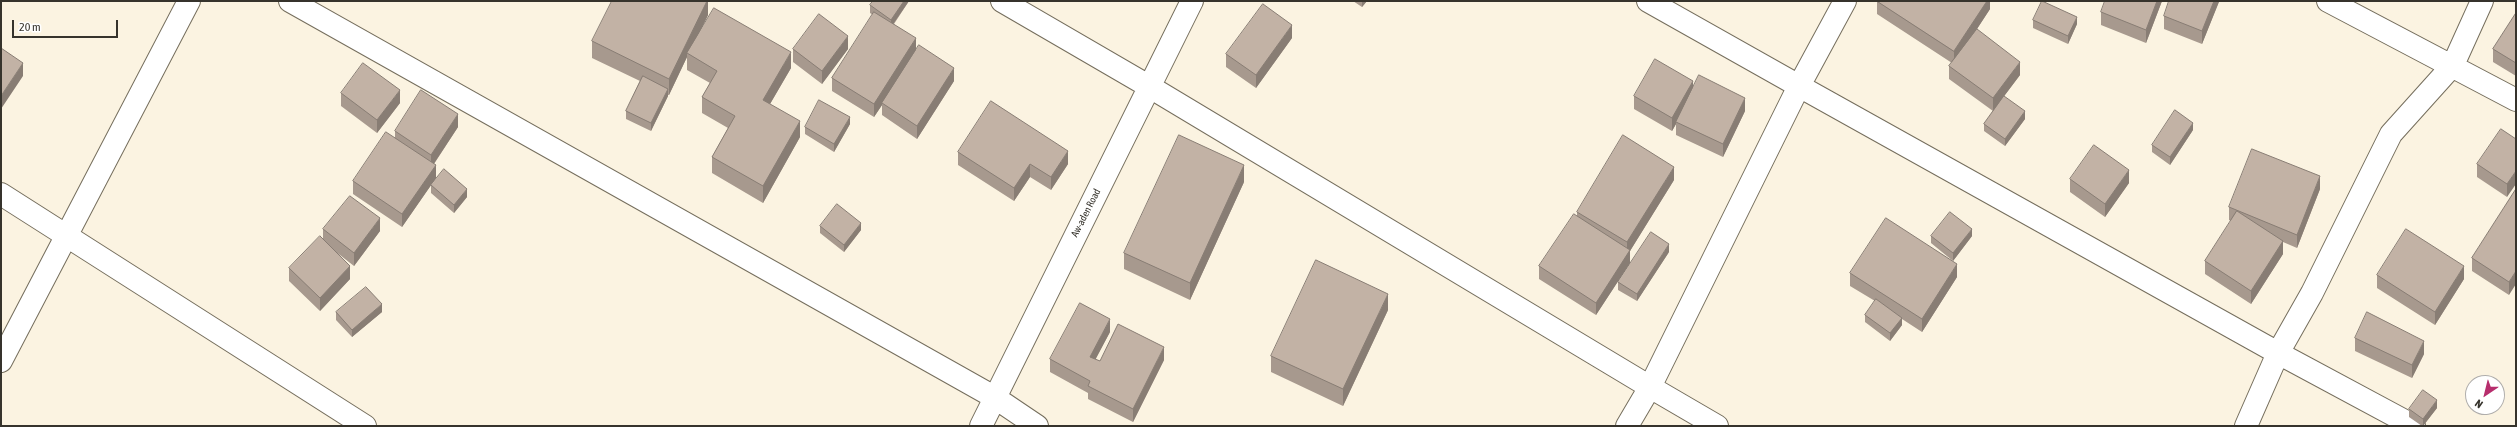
<!DOCTYPE html>
<style>
body{margin:0}
#map{position:relative;width:2517px;height:427px;overflow:hidden;background:#fbf3e1;font-family:"Asap Condensed",sans-serif}
canvas{display:block}
.frame{position:absolute;inset:0;border:2px solid #36332c;pointer-events:none}
.north{position:absolute;left:2465px;top:375px;width:40px;height:40px;box-sizing:border-box;background:#fff;border:1px solid #afadab;border-radius:50%;rotate:215deg;font-size:11px;font-weight:700;line-height:16px;text-align:center;color:#36332c}
.north::after{content:'';display:block;margin:auto;width:14px;height:18px;background:#b72e6d;clip-path:polygon(50% 0,100% 100%,50% 72%,0 100%)}
.scale{position:absolute;left:12px;top:20px;width:106px;height:18px;box-sizing:border-box;border:2px solid #36332c;border-top:0;padding-left:5px;font-size:12px;line-height:14px;white-space:nowrap;color:#36332c;-webkit-text-stroke:3px #fff;paint-order:stroke}
</style>
<div id="map">
<canvas width="2517" height="427"></canvas>
<div class="frame"></div>
<div class="north">N</div>
<div class="scale">20 m</div>
</div>
<script>
const context = document.querySelector('canvas').getContext('2d');
context.lineJoin = 'round';
function stroke(path, color, width, dash) {
  context.strokeStyle = color;
  context.lineWidth = width;
  context.lineCap = dash ? 'butt' : 'round';
  context.setLineDash(dash || []);
  context.stroke(path);
}
function paint(path, color) {
  context.fillStyle = color;
  context.fill(path, 'evenodd');
}
function drawText(font, color, halo, rows, align = 'center') {
  context.font = font + ' "Asap Condensed",sans-serif';
  context.lineWidth = 3.5;
  context.setLineDash([]);
  context.textBaseline = 'middle';
  context.strokeStyle = halo;
  context.fillStyle = color;
  for (const [text, x, y, turn = 0] of rows) {
    context.save();
    context.translate(x, y);
    context.rotate((+turn || 0) * Math.PI / 180);
    context.textAlign = isNaN(turn) ? turn : align;
    if (halo) context.strokeText(text, 0, 0);
    context.fillText(text, 0, 0);
    context.restore();
  }
}
const minor = new Path2D(`
 M290 1 994 397 1037 426
 M1002 1 1150 87 1650 387 1627 426
 M1648 1 1799 86 1845 1
 M2328 1 2516 100
 M1 194 365 426
 M1 361 189 1
 M981 426 1192 1
 M1717 426 1650 387 1799 86 2278 353 2414 426
 M2246 426 2278 353 2312 293 2391 134 2453 65 2482 1`);
const wall = new Path2D(`
 M708 1V15L699 34 791 68 770 104 800 137 763 203 712 173V157L728 128 702 113V97L710 83 687 70V57L669 95H668V96L651 131 626 119V111L640 81 592 58V41Z
 M909 1 894 24 916 50 954 81 917 139 882 115V105L874 117 832 91V78L873 15 870 13V5Z
 M1353 1H1367L1362 7Z
 M1877 1H1990V9L1977 29 2020 75 2004 96 2025 119 2005 146 1984 131V124L1993 111 1949 79V66L1952 63 1877 14Z
 M2162 1 2146 43 2101 25V12Z
 M2219 1 2202 44 2164 29V16Z
 M2516 13V76L2493 62V49Z
 M2033 20 2077 24 2068 44 2033 28Z
 M1292 38 1256 88 1226 67V54Z
 M793 49H848L822 84 793 62Z
 M1693 86 1745 111 1723 157 1676 135V124L1672 131 1634 109V96Z
 M341 93 400 103 377 133 341 106Z
 M850 124 834 152 805 134V127Z
 M458 127 434 164 436 178 402 227 353 194V181L395 137V131Z
 M2193 130 2170 165 2152 152V145Z
 M2516 139 2507 197 2477 177V164Z
 M958 152 1068 164 1051 190 1030 177 1014 201 958 165Z
 M2070 179 2129 183 2105 217 2070 192Z
 M1674 180 1630 251V263L1596 315 1539 279V266L1577 216V212Z
 M1244 182 1190 300 1124 269V253Z
 M431 185 467 197 454 213 431 193Z
 M2320 189 2297 248 2283 242V254L2251 304 2205 274V261L2231 221 2229 220V207Z
 M2516 189 2509 295 2472 271V258Z
 M820 226 861 230 844 252 820 233Z
 M323 229 380 231 354 266 336 252 350 279 320 311 289 281V268L323 240Z
 M1931 236H1972L1953 261 1931 243Z
 M1669 252 1637 301 1618 290V282Z
 M1850 273 1957 277 1922 332 1902 319V325L1890 341 1865 322V315L1875 301 1850 286Z
 M2377 275 2464 279 2435 325 2377 288Z
 M1388 310 1343 406 1271 372V356Z
 M336 312H382L352 337 336 320Z
 M1110 332 1095 359 1100 361 1164 360 1133 422 1088 399V393L1050 372V359Z
 M2355 338 2424 354 2412 378 2355 351Z
 M2437 408 2423 426H2422L2409 417V409Z`);
const shadedWall = new Path2D(`
 M707 1H708V15L689 54 687 53V57L669 95V79Z
 M904 1H909L891 27V20Z
 M1362 1H1367L1362 7Z
 M1987 1H1990V9L1954 64V51Z
 M2157 1H2162L2146 43V30Z
 M2214 1H2219V2L2202 44V31Z
 M2077 17V24L2068 44V36Z
 M1292 25V38L1256 88V75Z
 M848 36V49L822 84V71Z
 M916 38V51L882 103V105L874 117V104Z
 M791 52V68L763 116V100Z
 M2020 62V75L1993 111V98Z
 M23 63V76L1 109V96Z
 M954 68V81L917 139V126Z
 M1693 81V94L1676 122V124L1672 131V118Z
 M668 89V96L651 131V123Z
 M400 90V103L377 133V120Z
 M1745 98V111L1723 157V144Z
 M2025 111V119L2005 146V139Z
 M458 114V127L431 168V155Z
 M850 117V124L834 152V144Z
 M800 121V137L763 203V186Z
 M2193 123V130L2170 165V157Z
 M1068 151V164L1051 190V177Z
 M1030 164V177L1014 201V188Z
 M436 165V178L402 227V214Z
 M1244 165V182L1190 300V283Z
 M1674 167V180L1630 251V263L1596 315V303L1627 254V242Z
 M2129 170V183L2105 217V204Z
 M2516 171V184L2507 197V184Z
 M2320 176V189L2297 248V235Z
 M467 189V197L454 213V205Z
 M380 218V231L354 266V253Z
 M861 223V230L844 252V245Z
 M1972 229V236L1953 261V253Z
 M2283 241V254L2251 304V291Z
 M1669 244V252L1637 301V294Z
 M1957 264V277L1922 332V319Z
 M350 266V279L320 311V298Z
 M2464 266V279L2435 325V312Z
 M2516 271V284L2509 295V282Z
 M1388 294V310L1343 406V389Z
 M382 304V312L352 337V330Z
 M1902 318V325L1890 341V333Z
 M1110 319V332L1090 370V357Z
 M2424 341V354L2412 378V365Z
 M1164 347V360L1133 422V409Z
 M2437 400V408L2423 426V419Z`);
const building = new Path2D(`
 M612 1H707L669 79 592 41Z
 M873 1H904L891 20 870 5Z
 M1877 1H1987L1954 51Z
 M2042 1 2077 17 2068 36 2033 20Z
 M2105 1H2157L2146 30 2101 12Z
 M2169 1H2214L2202 31 2164 16Z
 M1263 4 1292 25 1256 75 1226 54Z
 M714 8 791 52 763 100 800 121 763 186 712 157 735 116 702 97 717 71 687 53Z
 M874 12 916 38 874 104 832 78Z
 M2516 13V63L2493 49Z
 M819 14 848 36 822 71 793 49Z
 M1977 29 2020 62 1993 98 1949 66Z
 M919 45 954 68 917 126 882 103Z
 M1 48 23 63 1 96Z
 M1655 59 1693 81 1672 118 1634 96Z
 M363 63 400 90 377 120 341 93Z
 M1699 75 1745 98 1723 144 1676 122Z
 M643 76 668 89 651 123 626 111Z
 M421 90 458 114 431 155 395 131Z
 M2004 96 2025 111 2005 139 1984 124Z
 M819 100 850 117 834 144 805 127Z
 M991 101 1068 151 1051 177 1030 164 1014 188 958 152Z
 M2175 110 2193 123 2170 157 2152 145Z
 M2501 129 2516 139V171L2507 184 2477 164Z
 M386 132 436 165 402 214 353 181Z
 M1179 135 1244 165 1190 283 1124 253Z
 M1623 135 1674 167 1627 242 1577 212Z
 M2094 145 2129 170 2105 204 2070 179Z
 M2252 149 2320 176 2297 235 2229 207Z
 M444 169 467 189 454 205 431 185Z
 M2516 189V271L2509 282 2472 258Z
 M350 196 380 218 354 253 323 229Z
 M837 204 861 223 844 245 820 226Z
 M2237 211 2283 241 2251 291 2205 261Z
 M1950 212 1972 229 1953 253 1931 236Z
 M1574 214 1630 250 1596 303 1539 266Z
 M1886 218 1957 264 1922 319 1850 273Z
 M2406 229 2464 266 2435 312 2377 275Z
 M1651 232 1669 244 1637 294 1618 282Z
 M320 236 350 266 320 298 289 268Z
 M1316 260 1388 294 1343 389 1271 356Z
 M366 287 382 304 352 330 336 312Z
 M1876 299 1902 318 1890 333 1865 315Z
 M1080 303 1110 319 1090 357 1100 361 1118 324 1164 347 1133 409 1088 386 1090 381 1050 359Z
 M2367 312 2424 341 2412 365 2355 338Z
 M2423 390 2437 400 2423 419 2409 409Z`);
const streetNames = [
 ["Aw-aden Road",1086,213,-63]
];
stroke(minor, '#756e5d', 24);
stroke(minor, '#fff', 22);
paint(wall, '#a7998e');
paint(shadedWall, '#887d74');
paint(building, '#c2b2a5');
stroke(building, '#887d74', 1);
drawText('10px', '#36332c', '#fff', streetNames);
</script>
